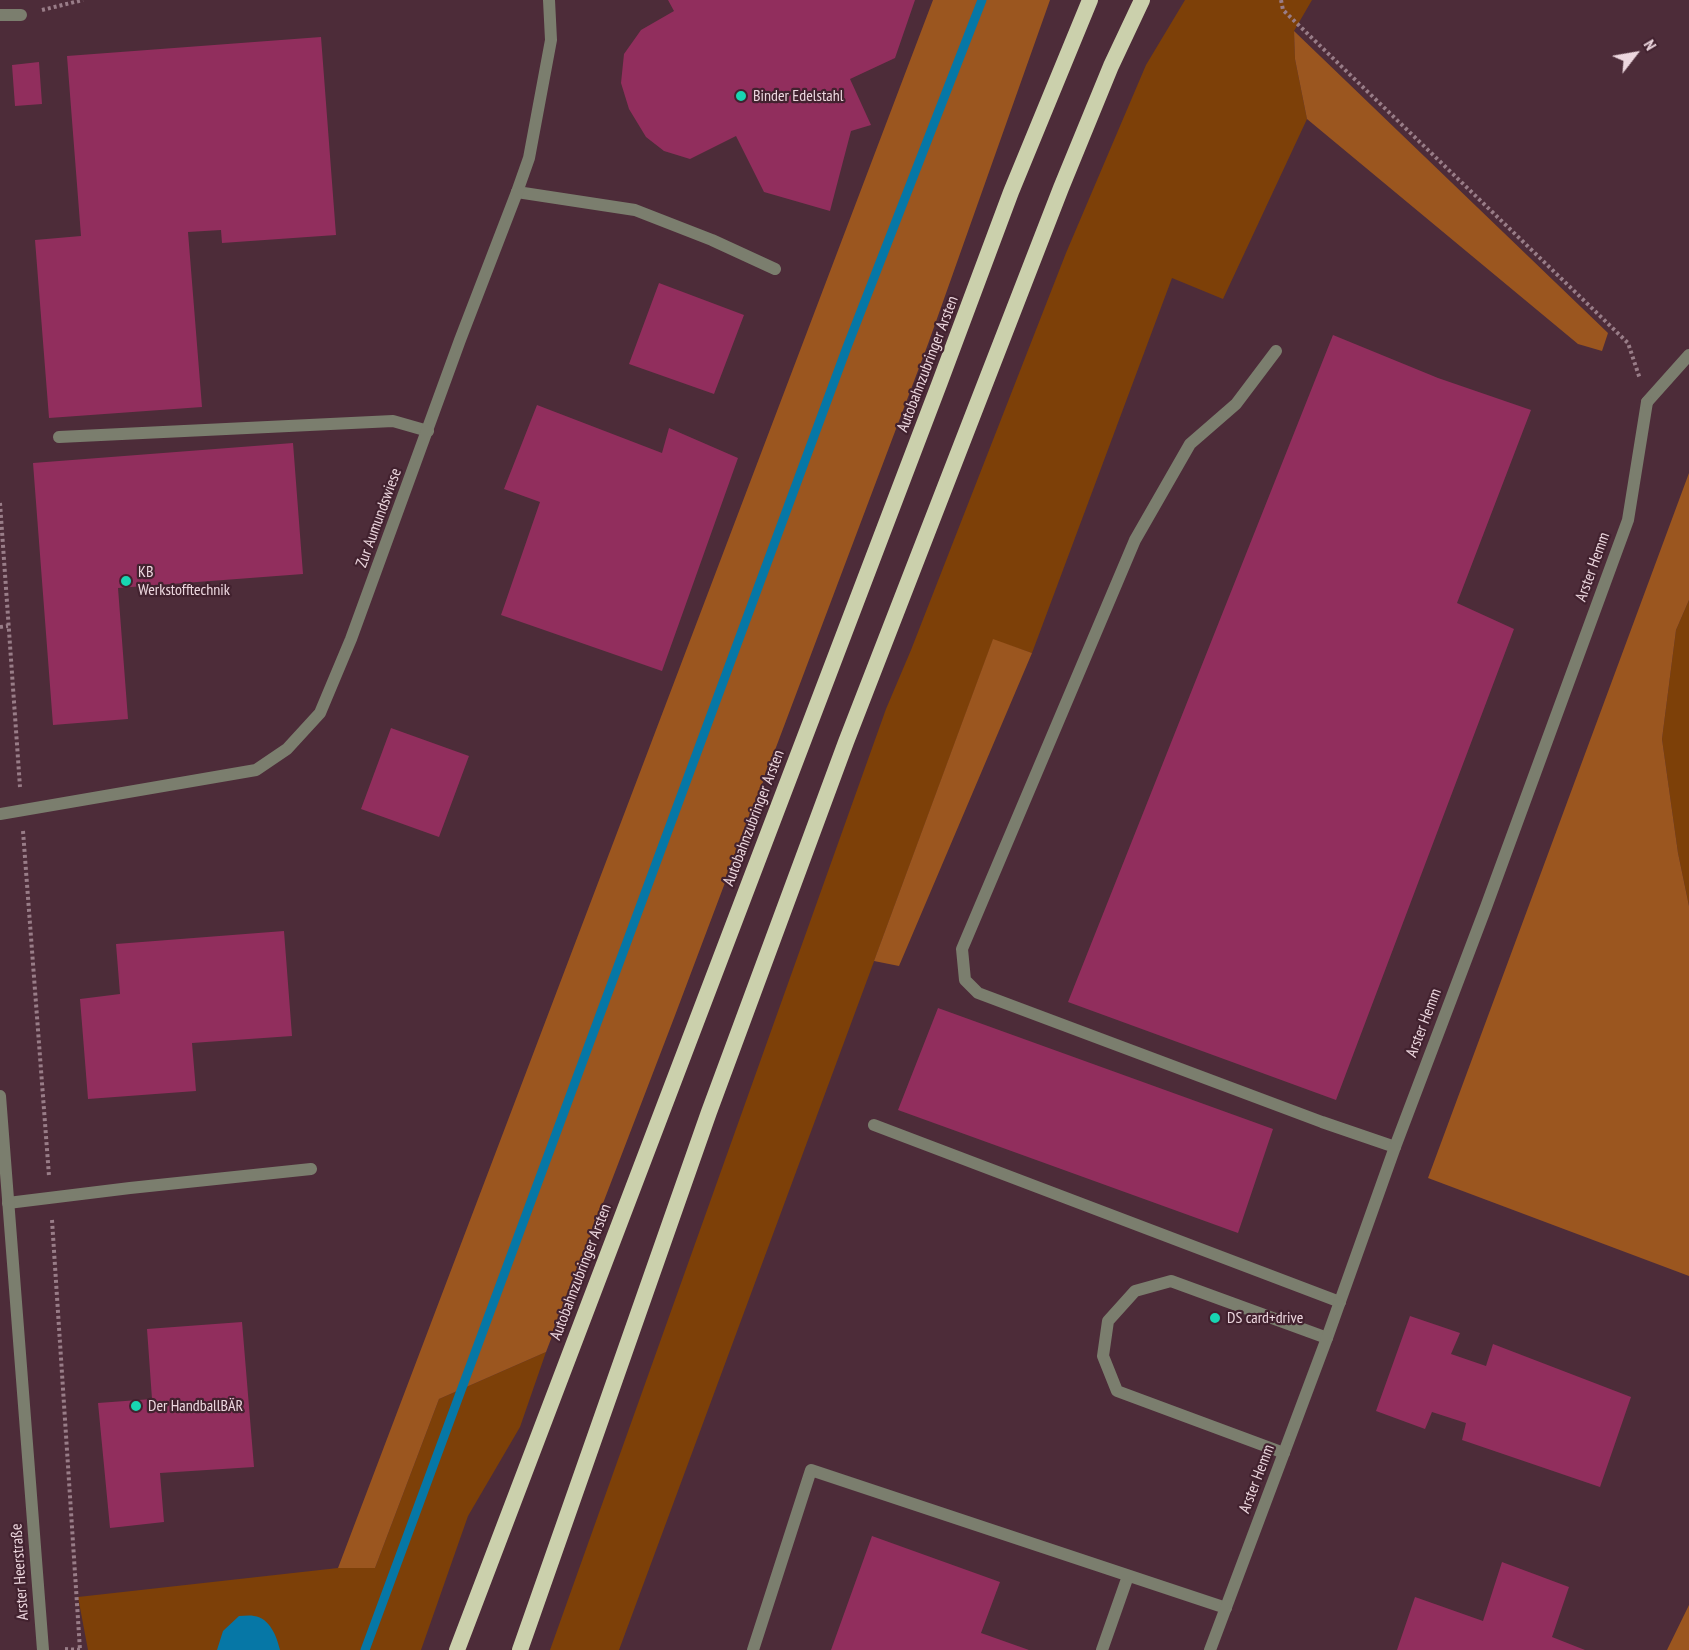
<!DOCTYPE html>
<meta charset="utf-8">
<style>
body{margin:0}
#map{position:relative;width:1689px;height:1650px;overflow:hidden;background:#4d2c39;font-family:"PT Sans Narrow",sans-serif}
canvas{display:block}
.north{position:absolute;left:1605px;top:24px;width:60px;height:60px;-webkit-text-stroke:4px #42222f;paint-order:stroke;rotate:59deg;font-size:16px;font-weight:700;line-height:24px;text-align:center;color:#edd7df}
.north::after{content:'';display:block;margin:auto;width:21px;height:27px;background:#edd7df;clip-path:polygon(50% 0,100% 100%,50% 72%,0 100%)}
</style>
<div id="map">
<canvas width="1689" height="1650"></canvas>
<div class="north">N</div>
</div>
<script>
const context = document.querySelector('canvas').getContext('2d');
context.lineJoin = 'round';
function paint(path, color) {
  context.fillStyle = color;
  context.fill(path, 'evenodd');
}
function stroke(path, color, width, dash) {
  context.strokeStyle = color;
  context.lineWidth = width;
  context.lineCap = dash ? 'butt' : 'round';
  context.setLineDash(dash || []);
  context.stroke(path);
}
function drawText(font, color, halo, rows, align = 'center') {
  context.font = font + ' "PT Sans Narrow",sans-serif';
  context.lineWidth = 4.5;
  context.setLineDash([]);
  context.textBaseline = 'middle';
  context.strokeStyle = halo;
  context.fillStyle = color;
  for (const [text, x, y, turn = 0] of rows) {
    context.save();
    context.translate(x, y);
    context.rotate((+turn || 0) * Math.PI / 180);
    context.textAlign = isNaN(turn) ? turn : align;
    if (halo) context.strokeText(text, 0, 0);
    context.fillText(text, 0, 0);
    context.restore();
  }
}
const green = new Path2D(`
 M1185 0H1312L1294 31 1295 59 1307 119 1223 299 1172 278 1032 653 993 640 619 1650H550L886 709 911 650 1066 253 1146 65Z
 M1689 600V906L1678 853 1662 739 1676 630Z
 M546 1352 520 1427 468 1516 421 1650H88L78 1597 338 1568H375L439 1399Z`);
const forest = new Path2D(`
 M933 0H1050L928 344 674 1018 546 1352 439 1399 375 1568H338Z
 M1294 31 1608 333 1602 351 1578 344 1307 119 1295 59Z
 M1689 473V600L1676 630 1662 739 1678 853 1689 906V1276L1428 1178Z
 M993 639 1032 653 899 966 874 961Z
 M1689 1605V1650H1667Z`);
const water = new Path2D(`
 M239 1616C244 1616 249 1615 254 1616 270 1618 277 1637 280 1650H217L223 1631Z`);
const stream = new Path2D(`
 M365 1650 847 347 982 0`);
const building = new Path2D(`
 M668 0H915L895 58 850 79 871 125 851 131 830 211 764 192 736 136 690 159 664 151 646 137 629 109 621 83 624 54 641 30 674 11Z
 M321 37 336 235 222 243 221 230 188 232 202 407 49 418 35 240 81 236 67 56Z
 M39 62 42 104 15 106 12 65Z
 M659 283 744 315 714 394 629 364Z
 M1333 335 1438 378 1531 410 1457 603 1514 629 1336 1100 1068 1002Z
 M537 405 662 453 669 428 738 458 662 671 501 615 540 502 504 489Z
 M293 443 303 574 118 588 128 719 53 725 33 463Z
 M391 728 469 756 439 837 361 809Z
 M284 931 292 1036 192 1043 196 1091 88 1099 80 999 120 994 116 944Z
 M938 1008 1273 1129 1238 1233 898 1110Z
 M1410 1316 1460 1333 1451 1354 1486 1366 1493 1344 1631 1397 1600 1487 1462 1440 1466 1423 1432 1412 1425 1429 1376 1411Z
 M242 1322 254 1467 160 1473 164 1522 110 1528 98 1403 152 1399 147 1329Z
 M872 1536 1000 1582 981 1633 1029 1650H831Z
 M1502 1562 1569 1587 1552 1637 1585 1650H1397L1415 1597 1483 1621Z`);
const path = new Path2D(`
 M1281 0 1283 10 1628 343 1640 379
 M42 10 83 0
 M0 503 20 787
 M0 627 8 626
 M23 831 49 1176
 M52 1220 80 1650
 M65 1649 80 1650`);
const service = new Path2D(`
 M0 15H21
 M517 192 635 210 712 240 775 269
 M1276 351 1236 404 1190 444 1135 540 962 949 965 980 978 993 1322 1122 1395 1147
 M1647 402 1689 355
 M59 437 393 421 428 431
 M874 1125 1340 1302
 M8 1203 130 1188 311 1169
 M1284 1453 1117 1391 1103 1356 1108 1321 1135 1291 1171 1281 1327 1338
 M753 1650 811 1470 1226 1608
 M1102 1650 1128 1576`);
const minor = new Path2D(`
 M0 814 256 770 287 749 320 713 351 639 460 340 517 192 529 158 551 40 549 0
 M1210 1650 1327 1338 1395 1147 1486 907 1628 520 1647 402`);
const tertiary = new Path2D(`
 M0 1096 43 1650`);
const trunk = new Path2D(`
 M457 1650 940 382 1011 192 1090 0
 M520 1650 709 1112 846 742 1061 188 1111 66 1142 0`);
const markers = [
 [741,96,6,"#18d5b2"],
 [126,581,6,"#18d5b2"],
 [1215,1318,6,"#18d5b2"],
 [136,1406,6,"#18d5b2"]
];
const poiNames = [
 ["Binder Edelstahl",753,96],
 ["KB",138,572],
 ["Werkstofftechnik",138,590],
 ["DS card+drive",1227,1318],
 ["Der HandballBÄR",148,1406]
];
const streetNames = [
 ["Autobahnzubringer Arsten",928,364,-69],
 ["Zur Aumundswiese",379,518,-70],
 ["Arster Hemm",1593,567,-70],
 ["Autobahnzubringer Arsten",754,818,-69],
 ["Arster Hemm",1424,1023,-69],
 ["Autobahnzubringer Arsten",581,1272,-69],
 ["Arster Hemm",1257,1479,-69],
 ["Arster Heerstraße",20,1572,-94]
];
paint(green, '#7d4008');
paint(forest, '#9b561f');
paint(water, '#0677a6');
stroke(stream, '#0677a6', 9);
paint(building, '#912e5d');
stroke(path, '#997d88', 4, [3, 3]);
stroke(service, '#7b7e6e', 12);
stroke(minor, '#7b7e6e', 12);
stroke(tertiary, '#7b7e6e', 12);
stroke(trunk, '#cbd0ac', 16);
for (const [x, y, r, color] of markers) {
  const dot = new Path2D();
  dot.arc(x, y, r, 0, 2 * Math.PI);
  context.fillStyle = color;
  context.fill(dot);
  stroke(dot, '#42222f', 2);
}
drawText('16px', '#edd7df', '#42222f', poiNames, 'left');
drawText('16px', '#edd7df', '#42222f', streetNames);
</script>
